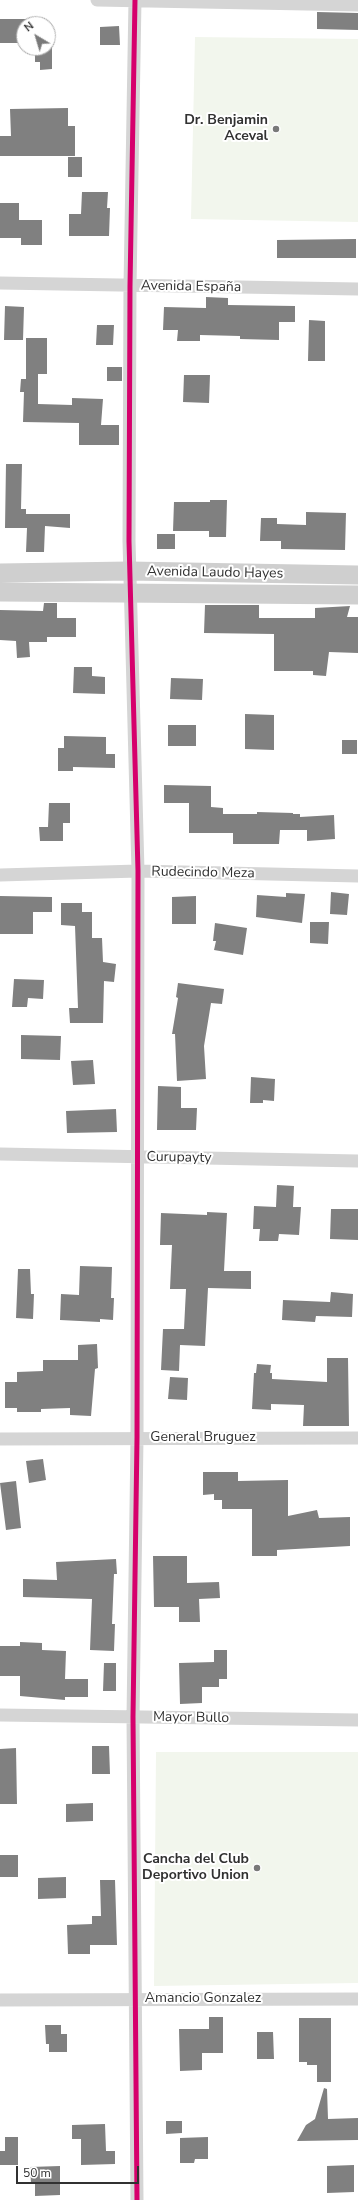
<!DOCTYPE html>
<meta charset="utf-8">
<style>
body{margin:0}
#map{position:relative;width:358px;height:2200px;overflow:hidden;background:#fff;font-family:"Nunito Sans",sans-serif}
canvas{display:block}
.north{position:absolute;left:16px;top:16px;width:40px;height:40px;box-sizing:border-box;background:#fff;border:1px solid #adadad;border-radius:50%;rotate:322deg;font-size:11px;font-weight:700;line-height:16px;text-align:center;color:#313131}
.north::after{content:'';display:block;margin:auto;width:14px;height:18px;background:#797979;clip-path:polygon(50% 0,100% 100%,50% 72%,0 100%)}
.scale{position:absolute;left:16px;top:2166px;width:123px;height:18px;box-sizing:border-box;border:2px solid #313131;border-top:0;padding-left:5px;font-size:12px;line-height:14px;white-space:nowrap;color:#313131;-webkit-text-stroke:3px #fff;paint-order:stroke}
</style>
<div id="map">
<canvas width="358" height="2200"></canvas>
<div class="north">N</div>
<div class="scale">50 m</div>
</div>
<script>
const context = document.querySelector('canvas').getContext('2d');
context.lineJoin = 'round';
function paint(path, color) {
  context.fillStyle = color;
  context.fill(path, 'evenodd');
}
function stroke(path, color, width, dash) {
  context.strokeStyle = color;
  context.lineWidth = width;
  context.lineCap = dash ? 'butt' : 'round';
  context.setLineDash(dash || []);
  context.stroke(path);
}
function drawText(font, color, halo, rows, align = 'center') {
  context.font = font + ' "Nunito Sans",sans-serif';
  context.lineWidth = 4;
  context.setLineDash([]);
  context.textBaseline = 'middle';
  context.strokeStyle = halo;
  context.fillStyle = color;
  for (const [text, x, y, turn = 0] of rows) {
    context.save();
    context.translate(x, y);
    context.rotate((+turn || 0) * Math.PI / 180);
    context.textAlign = isNaN(turn) ? turn : align;
    if (halo) context.strokeText(text, 0, 0);
    context.fillText(text, 0, 0);
    context.restore();
  }
}
const green = new Path2D(`
 M195 37 358 39V222L191 219Z
 M156 1752H358V1983L154 1986Z`);
const building = new Path2D(`
 M317 12 358 13V30L317 29Z
 M0 19H40L41 24H24V43H0Z
 M119 26 120 45H100V27Z
 M48 37H52V69L40 70V62H35V48H48Z
 M68 108V126H75V156H0V136H11L10 109Z
 M68 157H82V177H68Z
 M82 192H108L107 208H110L109 236H69V214H81Z
 M0 203H19V220H42V245H21V238H0Z
 M356 239V258H277V240Z
 M206 297 228 298V305L295 306V322H279V340L240 339V336L200 335V341H177L178 330H163L164 307 206 308Z
 M5 306 24 307 23 340H4Z
 M309 320 325 321V361H308Z
 M97 325H114L113 345H96Z
 M26 338H47V374H38V404L72 405V398L103 399 101 425H119V445H79V423L23 422 24 392H20L21 379H26Z
 M107 367H122V381H107Z
 M184 375H210L209 403 183 402Z
 M6 464H22L21 509H26V514H70V528L45 526 44 552H26L27 528H5Z
 M210 500H227L226 537H209V531H173L174 502H210Z
 M306 512 346 513 345 550 281 549V541H260L261 518H277V524L306 525Z
 M157 534H175V549H157Z
 M44 603H57V618H76V637H47V642H29L30 657 17 658 16 641 0 640V610L43 611Z
 M205 605H259V618H315V608L350 606 347 617H358V653L329 652 326 676 313 675V671H274V634L204 633Z
 M74 667H92V676L105 677V694L73 693Z
 M171 678 203 679 202 700 170 699Z
 M245 714 274 715V750L245 749Z
 M168 725H196V746H168Z
 M64 736 106 737V754H115V768L73 767V771H58V748H64Z
 M342 740H357V754H342Z
 M164 785 211 786V807L223 808V814H257V812L293 813V814H300V817L334 815 335 839 307 841V830H280L279 844H233V833H189V803H164Z
 M49 803H70V823H63V841H40L39 827H48Z
 M331 892 349 894 347 915 330 914Z
 M286 893 305 894 302 923 256 917 257 895 286 897Z
 M0 896 52 897V912H33V934H0Z
 M196 896V924H172V897Z
 M61 903H82V912H92V938H102L103 962 116 964 114 982 104 981 103 1023H70L69 1008H78L75 926 61 925Z
 M310 922H329L328 944 310 943Z
 M215 923 247 928 243 955 214 950 216 941H213Z
 M14 979 44 980 43 999 28 998 27 1007H12Z
 M178 983 224 989 222 1004 211 1003 204 1046 206 1079 177 1081 175 1034H172L178 998 176 997Z
 M21 1035 61 1036 60 1060 21 1059Z
 M93 1060 95 1084 73 1085 71 1061Z
 M251 1077 275 1079 274 1101 263 1100V1103H250Z
 M158 1086 181 1087V1108H197L196 1130H157Z
 M116 1109 117 1132 67 1133 66 1111Z
 M277 1185 294 1186 293 1207H301L299 1235 279 1234 278 1241H259L260 1229H253L254 1206 276 1207Z
 M331 1209H358V1240L330 1239Z
 M207 1212 227 1213 224 1271H251V1289L208 1288 205 1346 180 1345 179 1371 161 1370 163 1329H184L186 1289H170L172 1245H160L161 1213 207 1215Z
 M80 1266 112 1267 111 1298H114L113 1320 100 1319V1322L60 1320 61 1294 79 1295Z
 M18 1269H30L31 1294H34L33 1319 16 1318Z
 M331 1292 353 1294 352 1317 316 1316 315 1322 282 1320 283 1300 330 1302Z
 M97 1344 98 1368 95 1369 91 1416 70 1415V1408L41 1409V1412H17V1408H5V1382H17V1372L43 1371V1360H78V1345Z
 M327 1358H348L349 1426H303L304 1405 271 1404V1410L252 1409 254 1373H256L257 1364 271 1365 270 1373H272V1379L327 1382Z
 M170 1377 188 1378 187 1400 168 1399Z
 M43 1459 46 1480 29 1483 26 1461Z
 M203 1472H238V1481L288 1480V1516L317 1510 319 1518 350 1517V1546L277 1550V1556H252V1509H222V1500H214V1494L203 1495Z
 M16 1481 21 1528 6 1530 0 1483Z
 M153 1556H187V1583L219 1582 220 1598 199 1599 200 1622H179V1607H154Z
 M116 1559 117 1574H114L112 1624H115L114 1651 90 1650 92 1599 23 1597V1579L57 1580 56 1562Z
 M20 1642 42 1643V1650L66 1651 65 1679H88V1697H65V1700L20 1696V1676H0V1646H20Z
 M214 1650H227V1679H219V1687H202V1703L180 1704 179 1663 214 1662Z
 M104 1663H116V1691H103Z
 M92 1746H109L110 1774H92Z
 M16 1748 17 1804H0V1749Z
 M93 1803V1821L66 1822V1804Z
 M0 1855H18V1877H0Z
 M66 1877V1898L38 1899V1878Z
 M100 1880H115L117 1945H90V1954H68L67 1925 92 1924V1916H101Z
 M209 2017H223V2053H202V2070L180 2071 179 2029H209Z
 M299 2018H331V2082H317V2065H307V2062H299Z
 M45 2025H61V2034H67V2052H49V2044H46Z
 M257 2032H273L274 2059H257Z
 M324 2088 327 2089 328 2119 358 2118V2140L297 2141 306 2125 315 2119Z
 M166 2121H182V2133L166 2134Z
 M105 2124 106 2151H115V2164L81 2165V2139H72V2125Z
 M5 2137H18V2165H0V2151H5Z
 M208 2137V2159H195L194 2163H180V2138Z
 M354 2165V2192L327 2193V2166Z
 M60 2166V2195L35 2196V2183H31L30 2167Z`);
const street = new Path2D(`
 M97 0 358 5
 M135 0 130 286 129 541 138 871 137 1438 133 1717 137 2200
 M0 283 358 289
 M0 875 138 871 358 876
 M0 1154 358 1161
 M0 1439 358 1438
 M0 1715 358 1720
 M0 2000 358 1999`);
const secondary = new Path2D(`
 M0 573 129 571 358 575
 M0 592 358 595`);
const cycleway = new Path2D(`
 M135 0 130 286 129 541 138 871 137 1438 133 1717 137 2200`);
const markers = [
 [276,129,4,"#797979"],
 [257,1868,4,"#797979"]
];
const poiNames = [
 ["Dr. Benjamin",268,121],
 ["Aceval",268,137],
 ["Cancha del Club",249,1860],
 ["Deportivo Union",249,1876]
];
const streetNames = [
 ["Avenida España",191,287,1],
 ["Avenida Laudo Hayes",215,573,1],
 ["Rudecindo Meza",203,873,1],
 ["Curupayty",179,1158,1],
 ["General Bruguez",203,1438],
 ["Mayor Bullo",191,1718,1],
 ["Amancio Gonzalez",203,1999]
];
paint(green, '#f2f6ed');
paint(building, '#808080');
stroke(street, '#d5d5d5', 13);
stroke(secondary, '#cfcfcf', 19);
stroke(cycleway, '#d6006c', 5);
for (const [x, y, r, color] of markers) {
  const dot = new Path2D();
  dot.arc(x, y, r, 0, 2 * Math.PI);
  context.fillStyle = color;
  context.fill(dot);
  stroke(dot, '#fff', 1.5);
}
drawText('bold 14px', '#313131', '#fff', poiNames, 'right');
drawText('14px', '#313131', '#fff', streetNames);
</script>
